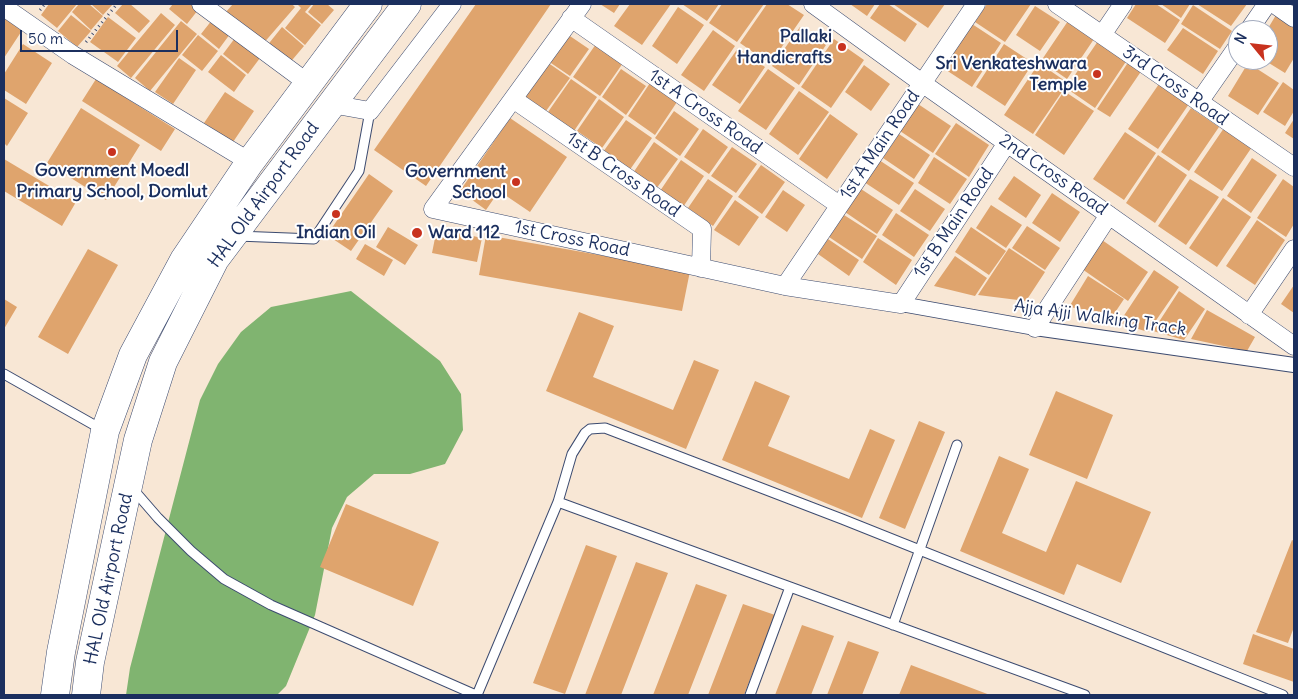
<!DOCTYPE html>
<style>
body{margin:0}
#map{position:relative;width:1298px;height:699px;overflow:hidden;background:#f8e7d5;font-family:Delius,sans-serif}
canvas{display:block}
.frame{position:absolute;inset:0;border:5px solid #1b2f5e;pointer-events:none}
.north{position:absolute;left:1228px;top:20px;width:50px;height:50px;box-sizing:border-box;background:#fff;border:1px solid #a4acbf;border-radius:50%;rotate:298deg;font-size:14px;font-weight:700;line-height:20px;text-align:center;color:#1b2f5e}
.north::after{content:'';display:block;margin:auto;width:18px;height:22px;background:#c8321e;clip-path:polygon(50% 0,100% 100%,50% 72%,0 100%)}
.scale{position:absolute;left:20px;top:30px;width:158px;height:22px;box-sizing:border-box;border:2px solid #1b2f5e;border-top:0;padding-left:6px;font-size:15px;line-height:18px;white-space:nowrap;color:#1b2f5e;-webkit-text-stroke:4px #fff;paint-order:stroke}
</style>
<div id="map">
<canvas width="1298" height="699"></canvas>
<div class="frame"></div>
<div class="north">N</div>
<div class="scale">50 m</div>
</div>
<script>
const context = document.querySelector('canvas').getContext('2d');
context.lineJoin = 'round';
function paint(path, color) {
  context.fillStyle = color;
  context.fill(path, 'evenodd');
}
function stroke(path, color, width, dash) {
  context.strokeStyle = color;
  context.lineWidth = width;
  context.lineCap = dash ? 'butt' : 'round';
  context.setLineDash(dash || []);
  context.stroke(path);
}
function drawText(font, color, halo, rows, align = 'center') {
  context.font = font + ' Delius,sans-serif';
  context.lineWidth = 4;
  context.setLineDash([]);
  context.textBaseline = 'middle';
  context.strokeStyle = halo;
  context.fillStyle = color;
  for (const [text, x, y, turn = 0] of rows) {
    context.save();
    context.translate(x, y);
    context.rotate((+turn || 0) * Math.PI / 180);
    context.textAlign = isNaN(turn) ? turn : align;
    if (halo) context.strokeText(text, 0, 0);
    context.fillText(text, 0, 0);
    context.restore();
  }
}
const forest = new Path2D(`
 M351 291 440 361 461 394 463 430 445 464 410 474H374L347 497 332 528 315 615 286 686 277 695H126L130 668 200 400 218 364 241 332 271 307Z`);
const building = new Path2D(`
 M49 4H77L57 28 41 15Z
 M79 4H89L103 16 91 30 72 12Z
 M91 4H113L103 15Z
 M123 4H130L150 21 139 33 115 13Z
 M173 4H190L198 10 187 24 169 9Z
 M233 4H292L295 7 262 45 225 13Z
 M297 4H312L305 12 321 25 305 45 285 28 301 8Z
 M314 4H327L334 10 322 24 308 12Z
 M476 4H551L426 186 374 150Z
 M600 4H620L614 13Z
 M630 4H671L642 45 614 26Z
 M682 4H719L707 21Z
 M722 4H764L737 42 709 23Z
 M767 4H787L804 15 770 64 740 43Z
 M850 4H875L867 16Z
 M880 4H888L917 24 905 42 870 18Z
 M893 4H945L928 28Z
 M987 4H1031L1005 42 975 22Z
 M1136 4H1156L1180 20 1165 43 1127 18Z
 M1161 4H1190L1181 18Z
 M1197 4H1247L1231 26Z
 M1193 5 1232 31 1220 49 1181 24Z
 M1035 6 1060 22 1040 51 1016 35Z
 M678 7 704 25 677 64 652 46Z
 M161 13 175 25 131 78 117 66Z
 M71 15 91 31 77 47 58 31Z
 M1276 15 1294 27V58L1285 73 1264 60H1268L1267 30Z
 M4 16 23 29 4 58Z
 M108 17 136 38 118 62 90 42Z
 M212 20 230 34 219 49 201 34Z
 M181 21 197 34 150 91 135 78Z
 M1068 21 1094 39 1067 79 1041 61Z
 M972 24 1001 43 972 87 943 68Z
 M282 27 304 46 288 65 266 47Z
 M800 27 826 45 799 85 772 66Z
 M1183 28 1218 51 1203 74 1167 50Z
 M713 30 735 46 704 91 681 75Z
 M567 34 589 49 570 76 548 61Z
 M198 35 218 51 202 71 182 55Z
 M235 38 260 58 248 74 223 54Z
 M834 39 864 60 831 108 801 87Z
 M1098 41 1127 60 1095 108 1066 88Z
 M23 44 52 63 26 104 4 90V74Z
 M596 44 623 63 600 96 573 77Z
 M1004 44 1033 63 1005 106 976 87Z
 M738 48 765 67 740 104 712 85Z
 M221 55 246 75 234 92 208 72Z
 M179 58 196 70 173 104 155 92Z
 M544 60 570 78 546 111 520 93Z
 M1129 61 1142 70 1110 117 1097 109Z
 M1039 63 1068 83 1033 134 1004 115Z
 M1248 63 1279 83 1258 115 1228 96Z
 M864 65 890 84 871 111 845 92Z
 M621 69 646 86 626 115 602 97Z
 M768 69 795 88 766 130 738 111Z
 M96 79 175 129 161 151 82 101Z
 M571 79 597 97 574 131 548 112Z
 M1161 81 1191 101 1158 149 1128 129Z
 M1283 82 1294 90V111L1285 126 1263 112Z
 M650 83 677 102 655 135 628 116Z
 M799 91 829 112 798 155 769 134Z
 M1064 91 1094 111 1064 155 1035 135Z
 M225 92 254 111 233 142 204 123Z
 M4 98 28 113 7 146 4 143Z
 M599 99 624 117 602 148 577 131Z
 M918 104 951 126 933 153 900 131Z
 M81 108 140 145 106 200 47 163Z
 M1191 108 1219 127 1189 171 1161 152Z
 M674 111 699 129 680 156 655 138Z
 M830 114 858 134 827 179 799 159Z
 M510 118 567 157 530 212 499 191 486 210 460 191Z
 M1294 119V139L1285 133Z
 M626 120 652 138 629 171 603 152Z
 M956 123 989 145 969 177 935 154Z
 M1224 128 1252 147 1222 191 1194 172Z
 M703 129 728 147 709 174 684 157Z
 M1125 132 1156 153 1124 200 1093 179Z
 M899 134 930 155 914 179 883 158Z
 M654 142 678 159 656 189 633 173Z
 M732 147 757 164 736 193 711 176Z
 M1158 155 1187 175 1155 223 1126 203Z
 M934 157 967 179 950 204 918 183Z
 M1252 158 1277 175 1251 213 1227 196Z
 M4 159 76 202 62 226 4 191Z
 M681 160 704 176 683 207 660 191Z
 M879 160 914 183 899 205 864 182Z
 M761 165 785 182 762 214 738 197Z
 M369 174 393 191 351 251 327 235Z
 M1014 176 1041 195 1026 218 998 199Z
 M708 179 733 196 713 226 688 208Z
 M1190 179 1219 197 1186 245 1158 226Z
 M1283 179 1294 187V224L1286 237 1257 218Z
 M861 189 893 210 877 234 845 212Z
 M915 189 945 209 930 231 900 211Z
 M783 190 805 205 787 232 765 217Z
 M1052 193 1080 212 1060 242 1032 223Z
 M1223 198 1251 217 1217 267 1189 248Z
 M735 200 759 217 739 246 714 230Z
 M991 205 1022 225 1006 248 976 228Z
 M896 213 929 235 914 257 882 235Z
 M844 215 877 236 862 259 829 237Z
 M1257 220 1285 240 1255 285 1226 266Z
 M1027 226 1060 248 1045 270 1012 248Z
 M388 227 418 245 405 265 376 247Z
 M971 227 1006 251 989 275 955 252Z
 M437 228 482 238 477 262 432 253Z
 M486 235 690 271 682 311 479 275Z
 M878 238 912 260 896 285 863 262Z
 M828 239 859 260 849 276 818 254Z
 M1102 240 1148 272 1128 301 1082 269Z
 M365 244 393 260 384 276 356 259Z
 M1009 248 1045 272 1026 301 978 295Z
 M88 249 118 265 68 354 38 337Z
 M955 256 987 278 975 296 934 286Z
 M1154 270 1179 287 1148 332 1119 323Z
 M1088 276 1124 299 1114 314 1069 307Z
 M1294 285V313L1281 304Z
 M1179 291 1205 309 1184 340 1153 331Z
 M4 299 17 307 4 329Z
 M1207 310 1255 337 1247 351 1191 339Z
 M579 312 614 326 593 377 673 410 694 360 719 370 686 449 546 391Z
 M755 381 790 396 768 446 849 479 870 429 895 440 862 518 722 460Z
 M1056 391 1113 415 1087 479 1029 455Z
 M919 421 945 432 905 529 879 518Z
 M999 456 1029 469 1002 533 1046 552 1076 481 1151 512 1121 583 1077 564 1064 595 960 551Z
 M346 504 439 542 413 606 320 567Z
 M1292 540 1294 541V627L1288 643 1256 632Z
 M586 545 617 556 565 694 533 683Z
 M636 562 668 573 621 695H585Z
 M696 584 727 595 688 695H653Z
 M743 604 775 615 744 695H708Z
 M802 625 834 636 811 695H775Z
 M1253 634 1294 649V682L1243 664Z
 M848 641 879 652 862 695H827Z
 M911 665 990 695H899Z`);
const path = new Path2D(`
 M40 10 45 4
 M86 42 117 4`);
const service = new Path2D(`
 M237 236 314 239 359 171 370 111
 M4 374 103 430
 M132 488 158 518 191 551 224 579 271 605 476 695
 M558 502 1085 695
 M893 625 957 445
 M477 695 558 502 572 454 585 433 590 429 605 428 842 519 1283 695
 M750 695 790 587`);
const pedestrian = new Path2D(`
 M901 304 1035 328 1294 365`);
const minor = new Path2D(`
 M201 4 309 84
 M582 4 433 209 785 286 901 304 1007 143
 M813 4 922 83 1294 346
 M1057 4 1294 167
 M1274 4 1294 18
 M4 7 73 55 250 162
 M571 18 839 205
 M1249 30 1267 4
 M1102 35 1123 4
 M513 99 702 229 701 268
 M1199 102 1238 46
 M331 104 370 111 452 4
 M785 286 976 4
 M1249 315 1294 249
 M1035 328 1109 215`);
const primary = new Path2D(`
 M55 695 61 652 105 431 133 355 184 260 250 162 368 4
 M86 695 90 662 138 440 163 362 215 259 407 4`);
const markers = [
 [842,47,5,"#c8321e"],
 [1097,74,5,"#c8321e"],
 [112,152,5,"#c8321e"],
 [516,182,5,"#c8321e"],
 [336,214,5,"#c8321e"],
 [417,233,6,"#c8321e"]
];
const poiNames = [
 ["Pallaki",832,37],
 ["Handicrafts",832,58],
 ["Sri Venkateshwara",1087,64],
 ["Temple",1087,85],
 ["Government Moedl",112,171,"center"],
 ["Primary School, Domlut",112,192,"center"],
 ["Government",506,172],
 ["School",506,193],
 ["Indian Oil",336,233,"center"],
 ["Ward 112",428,233,"left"]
];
const streetNames = [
 ["3rd Cross Road",1175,86,35],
 ["1st A Cross Road",705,112,35],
 ["1st A Main Road",880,145,-56],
 ["1st B Cross Road",623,175,35],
 ["2nd Cross Road",1053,175,35],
 ["HAL Old Airport Road",264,195,-54],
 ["1st B Main Road",954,223,-56],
 ["1st Cross Road",572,239,12],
 ["Ajja Ajji Walking Track",1100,318,8],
 ["HAL Old Airport Road",109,579,-78]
];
paint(forest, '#80b470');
paint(building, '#dfa46d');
stroke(service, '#3c4b70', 11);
stroke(pedestrian, '#3c4b70', 16);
stroke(minor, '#3c4b70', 19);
stroke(primary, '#3c4b70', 29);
stroke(path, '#3c4b70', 3, [1, 4]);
stroke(service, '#fff', 9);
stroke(pedestrian, '#fff', 14);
stroke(minor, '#fff', 18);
stroke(primary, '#fff', 28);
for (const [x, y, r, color] of markers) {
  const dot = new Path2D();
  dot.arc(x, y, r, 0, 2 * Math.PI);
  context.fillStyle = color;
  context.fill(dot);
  stroke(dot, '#fff', 2);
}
drawText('bold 18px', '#1b2f5e', '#fff', poiNames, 'right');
drawText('18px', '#1b2f5e', '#fff', streetNames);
</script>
